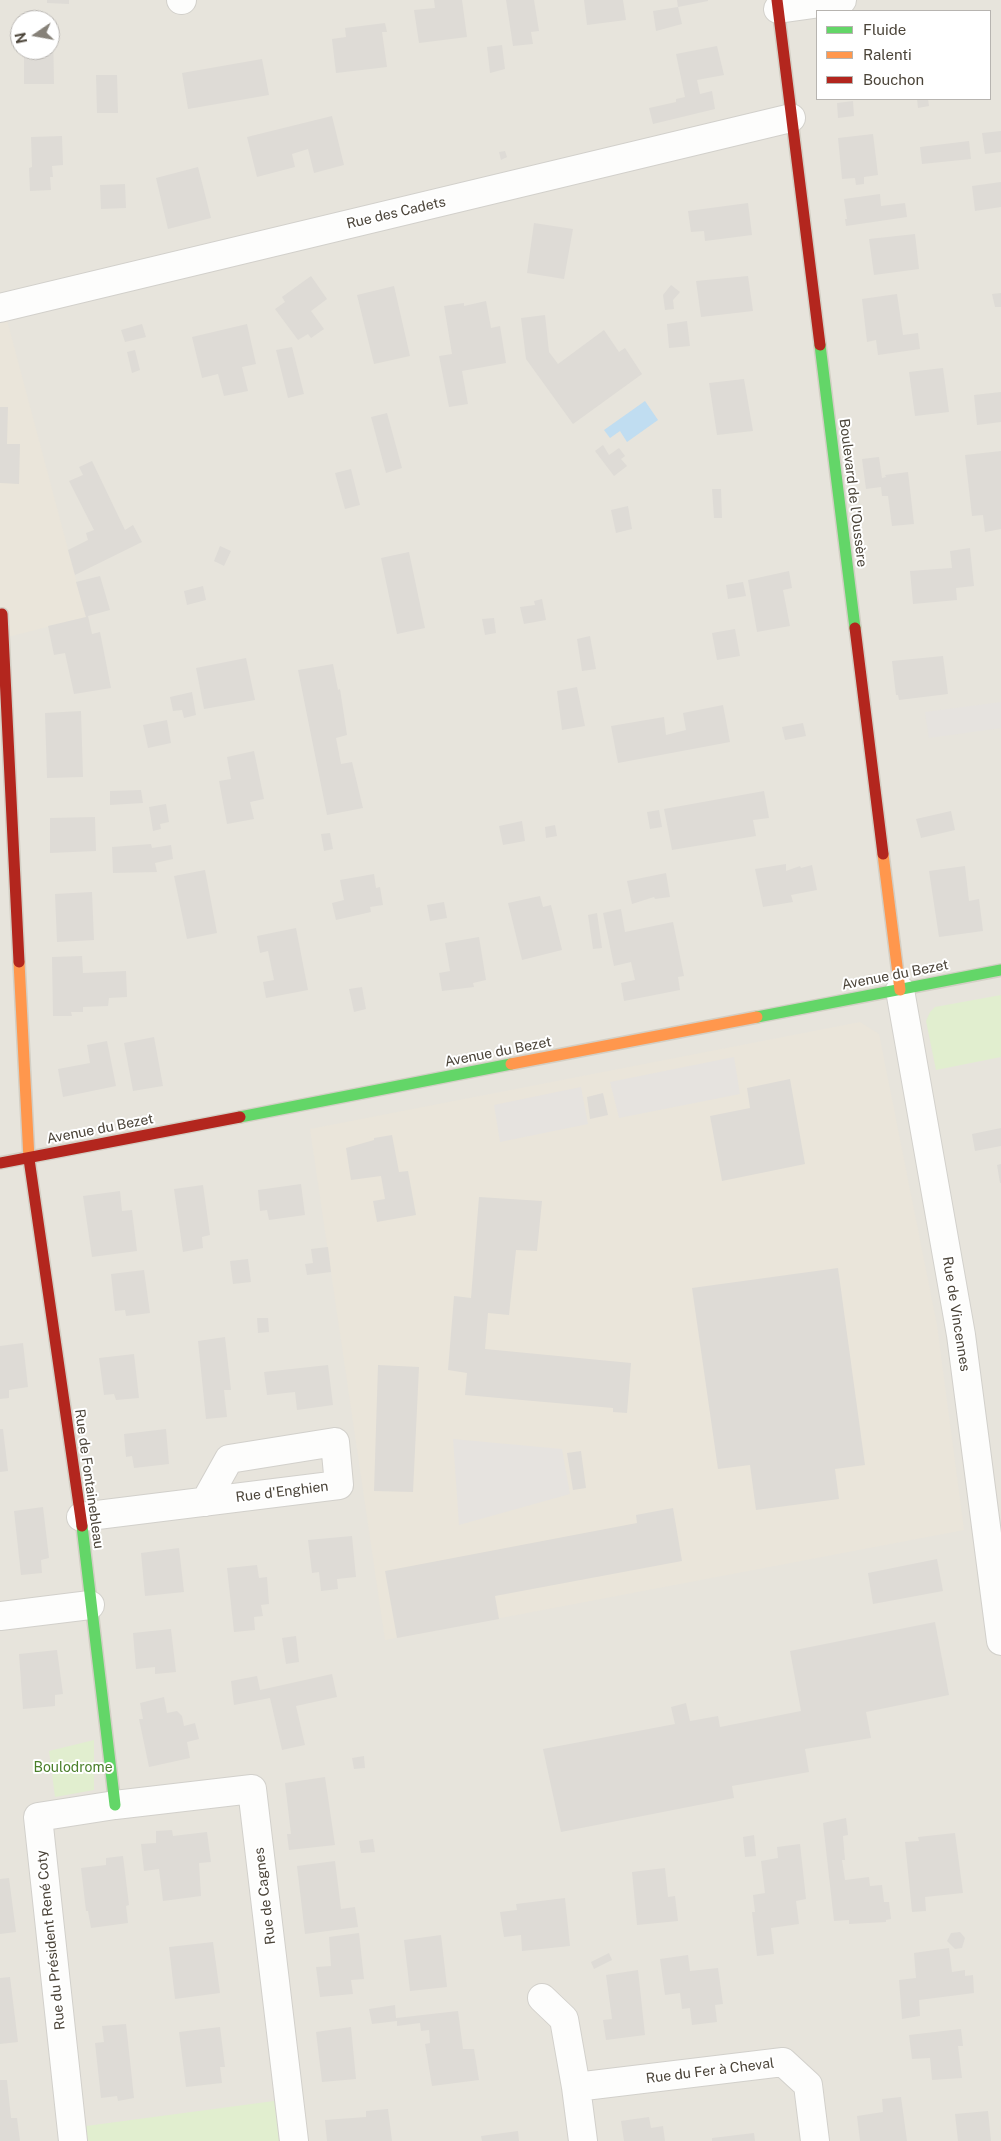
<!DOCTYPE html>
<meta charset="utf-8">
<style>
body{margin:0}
#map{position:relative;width:1001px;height:2141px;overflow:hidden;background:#f4f2ee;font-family:"Public Sans",sans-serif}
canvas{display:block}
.legend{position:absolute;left:816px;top:10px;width:175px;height:90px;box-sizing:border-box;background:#fff;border:1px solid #b7b4b0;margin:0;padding:6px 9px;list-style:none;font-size:15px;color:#4b4439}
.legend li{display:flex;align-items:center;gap:10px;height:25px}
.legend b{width:25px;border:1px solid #b7b4b0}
.north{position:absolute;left:10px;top:10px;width:50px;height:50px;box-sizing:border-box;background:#fff;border:1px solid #b7b4b0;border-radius:50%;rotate:258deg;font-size:14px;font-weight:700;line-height:20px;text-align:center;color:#4b4439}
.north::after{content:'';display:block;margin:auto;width:18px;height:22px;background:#868178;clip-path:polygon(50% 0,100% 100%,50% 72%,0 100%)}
</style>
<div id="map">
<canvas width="1001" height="2141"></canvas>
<ul class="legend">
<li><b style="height:6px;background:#63d668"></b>Fluide</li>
<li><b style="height:6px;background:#ff974d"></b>Ralenti</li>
<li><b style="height:6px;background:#b3261e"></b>Bouchon</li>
</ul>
<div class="north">N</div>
</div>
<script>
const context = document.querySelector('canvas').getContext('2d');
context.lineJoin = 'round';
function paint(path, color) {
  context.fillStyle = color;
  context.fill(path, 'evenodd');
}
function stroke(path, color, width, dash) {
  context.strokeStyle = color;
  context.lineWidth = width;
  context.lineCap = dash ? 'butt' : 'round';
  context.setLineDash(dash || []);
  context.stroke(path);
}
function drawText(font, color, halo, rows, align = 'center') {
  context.font = font + ' "Public Sans",sans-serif';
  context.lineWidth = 4;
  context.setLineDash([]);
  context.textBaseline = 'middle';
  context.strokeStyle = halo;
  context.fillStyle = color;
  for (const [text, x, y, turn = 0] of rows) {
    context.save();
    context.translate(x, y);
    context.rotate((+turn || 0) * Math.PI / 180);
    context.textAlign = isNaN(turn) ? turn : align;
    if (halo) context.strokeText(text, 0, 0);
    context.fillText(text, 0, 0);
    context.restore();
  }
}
const residential = new Path2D(`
 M0 0H1001V2141H0ZM817 11H990V99H817ZM20 20H50V50H20Z`);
const education = new Path2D(`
 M7 320 86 617 0 639V322Z
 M860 1022 879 1034 937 1325 964 1530 385 1640 310 1129Z`);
const green = new Path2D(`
 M1001 995V1057L936 1070 926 1021 930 1012 935 1007Z
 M94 1740V1790L55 1797 49 1751Z
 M289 2099 294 2141H73L71 2128Z`);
const parking = new Path2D(`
 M1001 702V728L929 738 925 712Z
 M734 1057 740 1094 619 1118 610 1082Z
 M581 1087 588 1124 500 1142 494 1105Z
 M453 1439 562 1449 570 1494 459 1525Z`);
const water = new Path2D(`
 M645 401 658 420 627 442 620 431 610 438 604 430Z`);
const building = new Path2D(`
 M47 0H69V4L47 3Z
 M434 0H462L467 37 419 43 414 10 435 8Z
 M506 0H534L539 31 531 32 533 44 513 46Z
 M584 0H623L626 20 587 25Z
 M677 0H708V1L678 7Z
 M678 7 682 24 656 31 653 11Z
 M385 23 387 32H382L387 67 336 73 332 39 346 37 345 28Z
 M50 28H53L54 84H24V50H50Z
 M502 45 505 69 490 73 487 47Z
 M717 46 724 75 697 80 700 94 712 91 715 109 653 124 649 108 676 102V99L685 97 676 54Z
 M262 59 269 95 188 109 182 73Z
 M96 75H117L118 113H97Z
 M917 99H928L929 106 918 108Z
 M853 101 854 116 838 118 837 103Z
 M332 116 344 165 314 173 308 149 292 154 295 167 257 177 247 137Z
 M1001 131V152L985 154 982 133Z
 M873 134 878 175 864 177V184L856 185 855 178 842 179 838 138Z
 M62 136 63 165 52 166 53 177H50L51 190 30 191 29 168 32 167 31 137Z
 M969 141 971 159 922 164 920 147Z
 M505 151 507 157 501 160 499 152Z
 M198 167 211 218 168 229 156 178Z
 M1001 182V207L975 211 972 186Z
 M125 184 126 208 101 209 100 185Z
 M880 194 881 206 905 203 907 217 846 226 845 219H847L844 199Z
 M748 203 752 235 705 241 704 231 691 232 688 211Z
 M534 223 573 229 564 279 527 273Z
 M915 234 919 269 874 275 869 239Z
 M311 276 327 299 311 311 324 329 311 338 308 334 298 340 275 309 285 302 282 297Z
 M748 276 753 311 701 317 696 281Z
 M671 285 680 292 673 300 674 309 665 310 663 295Z
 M394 286 410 356 374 364 357 295Z
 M1001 293V307H995L992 294Z
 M897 294 903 335 918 333 920 349 878 355 876 340 867 342 862 299Z
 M486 301 491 328 500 326 506 363 462 371 468 404 449 407 439 356 452 354 444 306 464 303V306Z
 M545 315 549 352 558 364 604 330 619 352 625 348 642 374 573 424 526 359 521 318Z
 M687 321 690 346 669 348 667 324Z
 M142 324 146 337 125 342 121 330Z
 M247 324 256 364 242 367 248 391 224 396 218 374 202 378 192 337Z
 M292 347 304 394 288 398 276 350Z
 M135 350 140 370 132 373 127 352Z
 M943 368 949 412 915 416 909 372Z
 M744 379 753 431 717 435 709 383Z
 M1001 392V422L977 425 974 395Z
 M0 407H8L7 444H20L19 484 0 483Z
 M387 413 402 468 386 473 371 417Z
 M603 445 609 455 619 448 625 456 621 459 627 466 614 476 595 451Z
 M1001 451V529L985 532 983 515 972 516 965 455Z
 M879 457 882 478 886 477 885 475 908 472 914 524 892 526 888 496H882L881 487 866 489 862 459Z
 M92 461 125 530 133 525 142 542 75 575 68 550 88 540 86 533 94 530 69 481 83 475 79 467Z
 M351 469 360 505 345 509 335 473Z
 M712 489H721L722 518H714Z
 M628 506 632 529 616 533 611 510Z
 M220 546 231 551 224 566 214 561Z
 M970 548 974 586 956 588 957 600 913 604 910 571 952 568 950 551Z
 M409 552 425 628 397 634 381 558Z
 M789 571 792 588 783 590 790 626 757 632 748 580Z
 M100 576 110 610 88 616 92 634 100 632 111 688 74 694 65 653 54 655 48 626 86 617 76 582Z
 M743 582 746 596 728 599 726 585Z
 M203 586 206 600 187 605 184 591Z
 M542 599 546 620 524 624 520 607 535 605 534 601Z
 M494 618 496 633 485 635 482 619Z
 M735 629 740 656 717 660 712 633Z
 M590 636 596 669 582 671 577 639Z
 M943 656 948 694 899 700 898 695H896L892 661Z
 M246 658 255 700 204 709 196 668Z
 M333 664 338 690 340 689 347 735 336 738 341 764 352 762 363 808 327 815 298 670Z
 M577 687 585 726 562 730 557 691Z
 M192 692 196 715 184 718 182 710 173 711 170 697Z
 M723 705 730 742 618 763 611 726 664 717 666 735 686 730 683 713Z
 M81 711 83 777 47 778 45 713Z
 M167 720 171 743 148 748 143 725Z
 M803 723 806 736 785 740 782 727Z
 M254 751 264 799 250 802 254 819 227 824 219 781 231 779 227 757Z
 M141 790 143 803 110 805V791Z
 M764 791 769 818 753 820 756 836 672 850 664 809Z
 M166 804 169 822 160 824 161 829 153 831 149 807Z
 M659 810 662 827 650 829 647 812Z
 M951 811 955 830 921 838 916 819Z
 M95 817 96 851 50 853V818Z
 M522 821 525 841 503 845 499 826Z
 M555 825 557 836 546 838 545 827Z
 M330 833 333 849 324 851 321 834Z
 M151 844 152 848 171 845 173 859 155 863 157 872 113 873 112 847Z
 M786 864V871L800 866 801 868 812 865 817 890 791 895 793 902 763 907 755 869Z
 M965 866 969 901 979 899 983 931 939 937 929 871Z
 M205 870 217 933 187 939 174 876Z
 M666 873 670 897 655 899 654 897 632 904 627 881Z
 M374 874 376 888 380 887 383 905 370 907 371 912 336 920 332 903 344 900 340 880Z
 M92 892 94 940 57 942 55 894Z
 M540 896 543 907 551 905 562 950 522 960 508 903Z
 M444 902 447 918 430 921 427 905Z
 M621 909 625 932 673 922 684 976 678 977 680 990 624 1001 621 983 635 980 631 962 614 966 603 913Z
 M597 913 602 948 593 949 588 915Z
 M296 928 308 990 266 998 263 982 274 980 268 951 260 953 257 936Z
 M479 937 486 980 473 983 474 987 442 991 439 973 450 971 445 943Z
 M82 956 83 973 126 971 127 997 109 998 108 1006 83 1007V1012H71L72 1016H53L52 957Z
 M362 987 366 1009 354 1012 349 989Z
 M154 1037 163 1086 133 1091 124 1043Z
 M107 1041 116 1086 63 1097 58 1069 90 1063 87 1045Z
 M790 1079 805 1164 722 1181 710 1116 750 1108 747 1088Z
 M603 1093 608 1115 590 1119 587 1097Z
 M1001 1128V1146L975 1151 972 1134Z
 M392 1135 399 1172 408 1171 416 1215 377 1222 373 1201 385 1199 381 1176 351 1180 346 1148 374 1140V1138Z
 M1001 1164V1183H1000L997 1165Z
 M301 1184 305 1215 269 1220 267 1210 260 1211 258 1190Z
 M203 1185 210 1235 202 1237 203 1248 183 1252 174 1189Z
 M120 1191 122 1211 132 1210 137 1251 92 1257 83 1196Z
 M479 1197 542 1201 537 1251 516 1250 509 1315 488 1313 485 1349 631 1363 627 1413 613 1412V1408L465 1395 467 1373 448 1370 454 1296 471 1298Z
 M328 1247 331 1272 307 1275 305 1264 313 1263 311 1249Z
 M248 1259 251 1282 233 1284 230 1261Z
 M838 1268 865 1465 835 1469 839 1499 756 1510 750 1465 718 1469 692 1288Z
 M144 1270 150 1313 126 1316 125 1310 115 1311 111 1274Z
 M257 1318H268L269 1332 258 1333Z
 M225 1337 231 1390H224L227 1417 206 1419 198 1341Z
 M23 1343 28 1387 9 1390V1398L0 1399V1346Z
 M134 1354 139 1398 116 1400 114 1394 104 1395 99 1358Z
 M328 1365 333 1405 297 1410 295 1392 267 1395 264 1372Z
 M378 1365 419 1367 413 1492 374 1491Z
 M0 1429H3L8 1471 0 1472Z
 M166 1429 169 1464 134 1468 132 1456 126 1457 124 1434Z
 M581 1451 586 1488 573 1490 567 1453Z
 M43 1507 49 1558 41 1560 42 1573 21 1575 14 1511Z
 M673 1508 682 1561 495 1596 499 1619 397 1638 385 1571 637 1523 636 1515Z
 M352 1536 356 1577 337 1579 338 1589 321 1591 319 1572 312 1573 308 1540Z
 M179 1548 184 1592 145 1596 141 1553Z
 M937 1559 943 1591 873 1604 868 1573Z
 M257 1565 259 1578 267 1577 269 1604 261 1605 263 1616 254 1617 255 1630 234 1632 227 1568Z
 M935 1622 949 1695 866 1712 871 1738 805 1749 809 1772 732 1786 734 1798 561 1832 543 1749 675 1724 671 1707 686 1703 690 1721 718 1716 720 1727 801 1711 790 1651Z
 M171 1629 176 1672 155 1674V1667L136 1669 133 1633Z
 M296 1636 299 1662 286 1664 282 1638Z
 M57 1650 63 1694 55 1695V1706L23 1709 19 1654Z
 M332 1674 337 1697 296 1706 305 1745 282 1750 270 1698 234 1705 231 1681 257 1676 260 1690Z
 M164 1697 167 1713 177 1711 182 1716 184 1726 195 1723 199 1739 187 1742 190 1758 149 1767 139 1719H143L140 1703Z
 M364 1756 365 1768 354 1769 352 1758Z
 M325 1777 335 1845 289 1850 287 1834H291L285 1783Z
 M846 1818 848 1835 843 1836 845 1860H842L845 1880 869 1877 870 1886 882 1885 884 1902H889L891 1919 886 1920V1922L849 1924V1920L834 1921 823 1823Z
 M172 1830 173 1836 207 1832 211 1862 199 1863 201 1896 163 1901 159 1869 144 1871 141 1844 156 1843V1831Z
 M955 1833 963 1893 925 1897 926 1911 912 1912 905 1842 919 1841 918 1837Z
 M754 1835 756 1856 745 1857 743 1837Z
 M373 1839 375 1852 361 1853 359 1841Z
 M800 1844 806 1899 796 1901 799 1924 771 1928 774 1954 757 1956 752 1912H755L753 1895 765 1893 761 1861 778 1858 777 1847Z
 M123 1856 129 1905 126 1906 128 1923 91 1928 88 1911H86L81 1868 106 1865V1858Z
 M335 1861 341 1909 355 1907 358 1927 305 1934 297 1866Z
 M665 1868 668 1897 675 1896 678 1921 637 1925 632 1872Z
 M9 1878 16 1932 0 1934V1879Z
 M565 1898 570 1946 522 1951 521 1935 504 1937 500 1912 517 1910 516 1904Z
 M960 1932 965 1938 962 1948 955 1949 947 1941 951 1933Z
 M359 1933 364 1979 351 1980 353 1994 320 1997 316 1967 331 1966 329 1937Z
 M441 1935 447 1987 410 1991 404 1940Z
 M213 1942 220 1993 175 1999 169 1947Z
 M949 1948 952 1972 965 1970V1976L973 1975 974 1993 919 2000 920 2016 902 2019 899 1980 916 1978 914 1953Z
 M609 1953 612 1960 594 1969 591 1962Z
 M688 1955 690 1971 718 1968 723 2004 715 2005 717 2022 692 2025 690 2008 682 2009 680 1993 665 1995 660 1959Z
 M638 1970 645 2035 606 2040 603 2020 612 2019 606 1975Z
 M10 1977 18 2042 0 2044V1978Z
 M395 2005 396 2018 458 2011 463 2049H474L479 2080 432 2086 425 2044 430 2043 429 2030 421 2031 420 2023 397 2026V2021L372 2024 369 2009Z
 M126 2024 134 2098 118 2101 117 2096 101 2098 95 2043 104 2042 102 2026Z
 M220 2027 225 2067H220L222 2083 186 2087 179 2032Z
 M351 2027 356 2079 322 2082 316 2032Z
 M961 2029 963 2046H958L962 2078 932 2080 930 2058 912 2059 909 2035Z
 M0 2080H7L11 2118H17L20 2141H0Z
 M901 2097 907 2141H860L857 2116 883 2112 882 2099Z
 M388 2109 392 2141H327L325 2120 366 2117V2111Z
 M988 2111 991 2141H958L955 2114Z
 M649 2117 651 2128 663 2126 665 2141H624L621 2121Z
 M518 2131 519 2141H482L481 2136Z
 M754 2133 755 2141H712V2138Z`);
const street = new Path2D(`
 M181 0H182
 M778 9 842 0
 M0 308 791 118
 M900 990 961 1335 1001 1641
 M81 1517 339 1485 335 1442 229 1459 205 1502
 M0 1616 90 1605
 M542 1998 564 2019 576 2087
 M73 2141 38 1817 115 1805 252 1789 294 2141
 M583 2141 576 2087 783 2062 808 2085 815 2141`);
const fast = new Path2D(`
 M820 345 855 628
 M757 1017 1001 970
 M240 1117 511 1064
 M82 1526 115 1805`);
const slow = new Path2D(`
 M883 854 900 990
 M19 962 29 1159
 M511 1064 757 1017`);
const jam = new Path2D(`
 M777 0 820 345
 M2 614 19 962
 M855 628 883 854
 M29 1159 82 1526
 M0 1163 240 1117`);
const streetNames = [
 ["Rue des Cadets",396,213,-13],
 ["Boulevard de l'Oussère",853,493,83],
 ["Avenue du Bezet",895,975,-11],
 ["Avenue du Bezet",498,1052,-11],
 ["Avenue du Bezet",100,1129,-11],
 ["Rue de Vincennes",956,1314,81],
 ["Rue de Fontainebleau",89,1479,82],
 ["Rue d'Enghien",282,1492,-7],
 ["Rue de Cagnes",265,1896,-97],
 ["Rue du Président René Coty",51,1940,-96],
 ["Rue du Fer à Cheval",710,2071,-7]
];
const parkNames = [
 ["Boulodrome",73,1768]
];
paint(residential, '#e7e4dc');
paint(education, '#eae5da');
paint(green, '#e1eecf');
paint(parking, '#e6e3df');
paint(water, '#c0ddf1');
paint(building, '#dedbd6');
stroke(street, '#d2d0cb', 30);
stroke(fast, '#d3cfc5', 14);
stroke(slow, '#d3cfc5', 14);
stroke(jam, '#d3cfc5', 14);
stroke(street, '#fdfdfc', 28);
stroke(fast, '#63d668', 11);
stroke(slow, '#ff974d', 11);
stroke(jam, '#b3261e', 11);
drawText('14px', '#4b4439', '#fff', streetNames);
drawText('14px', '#4a7f2a', '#fff', parkNames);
</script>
